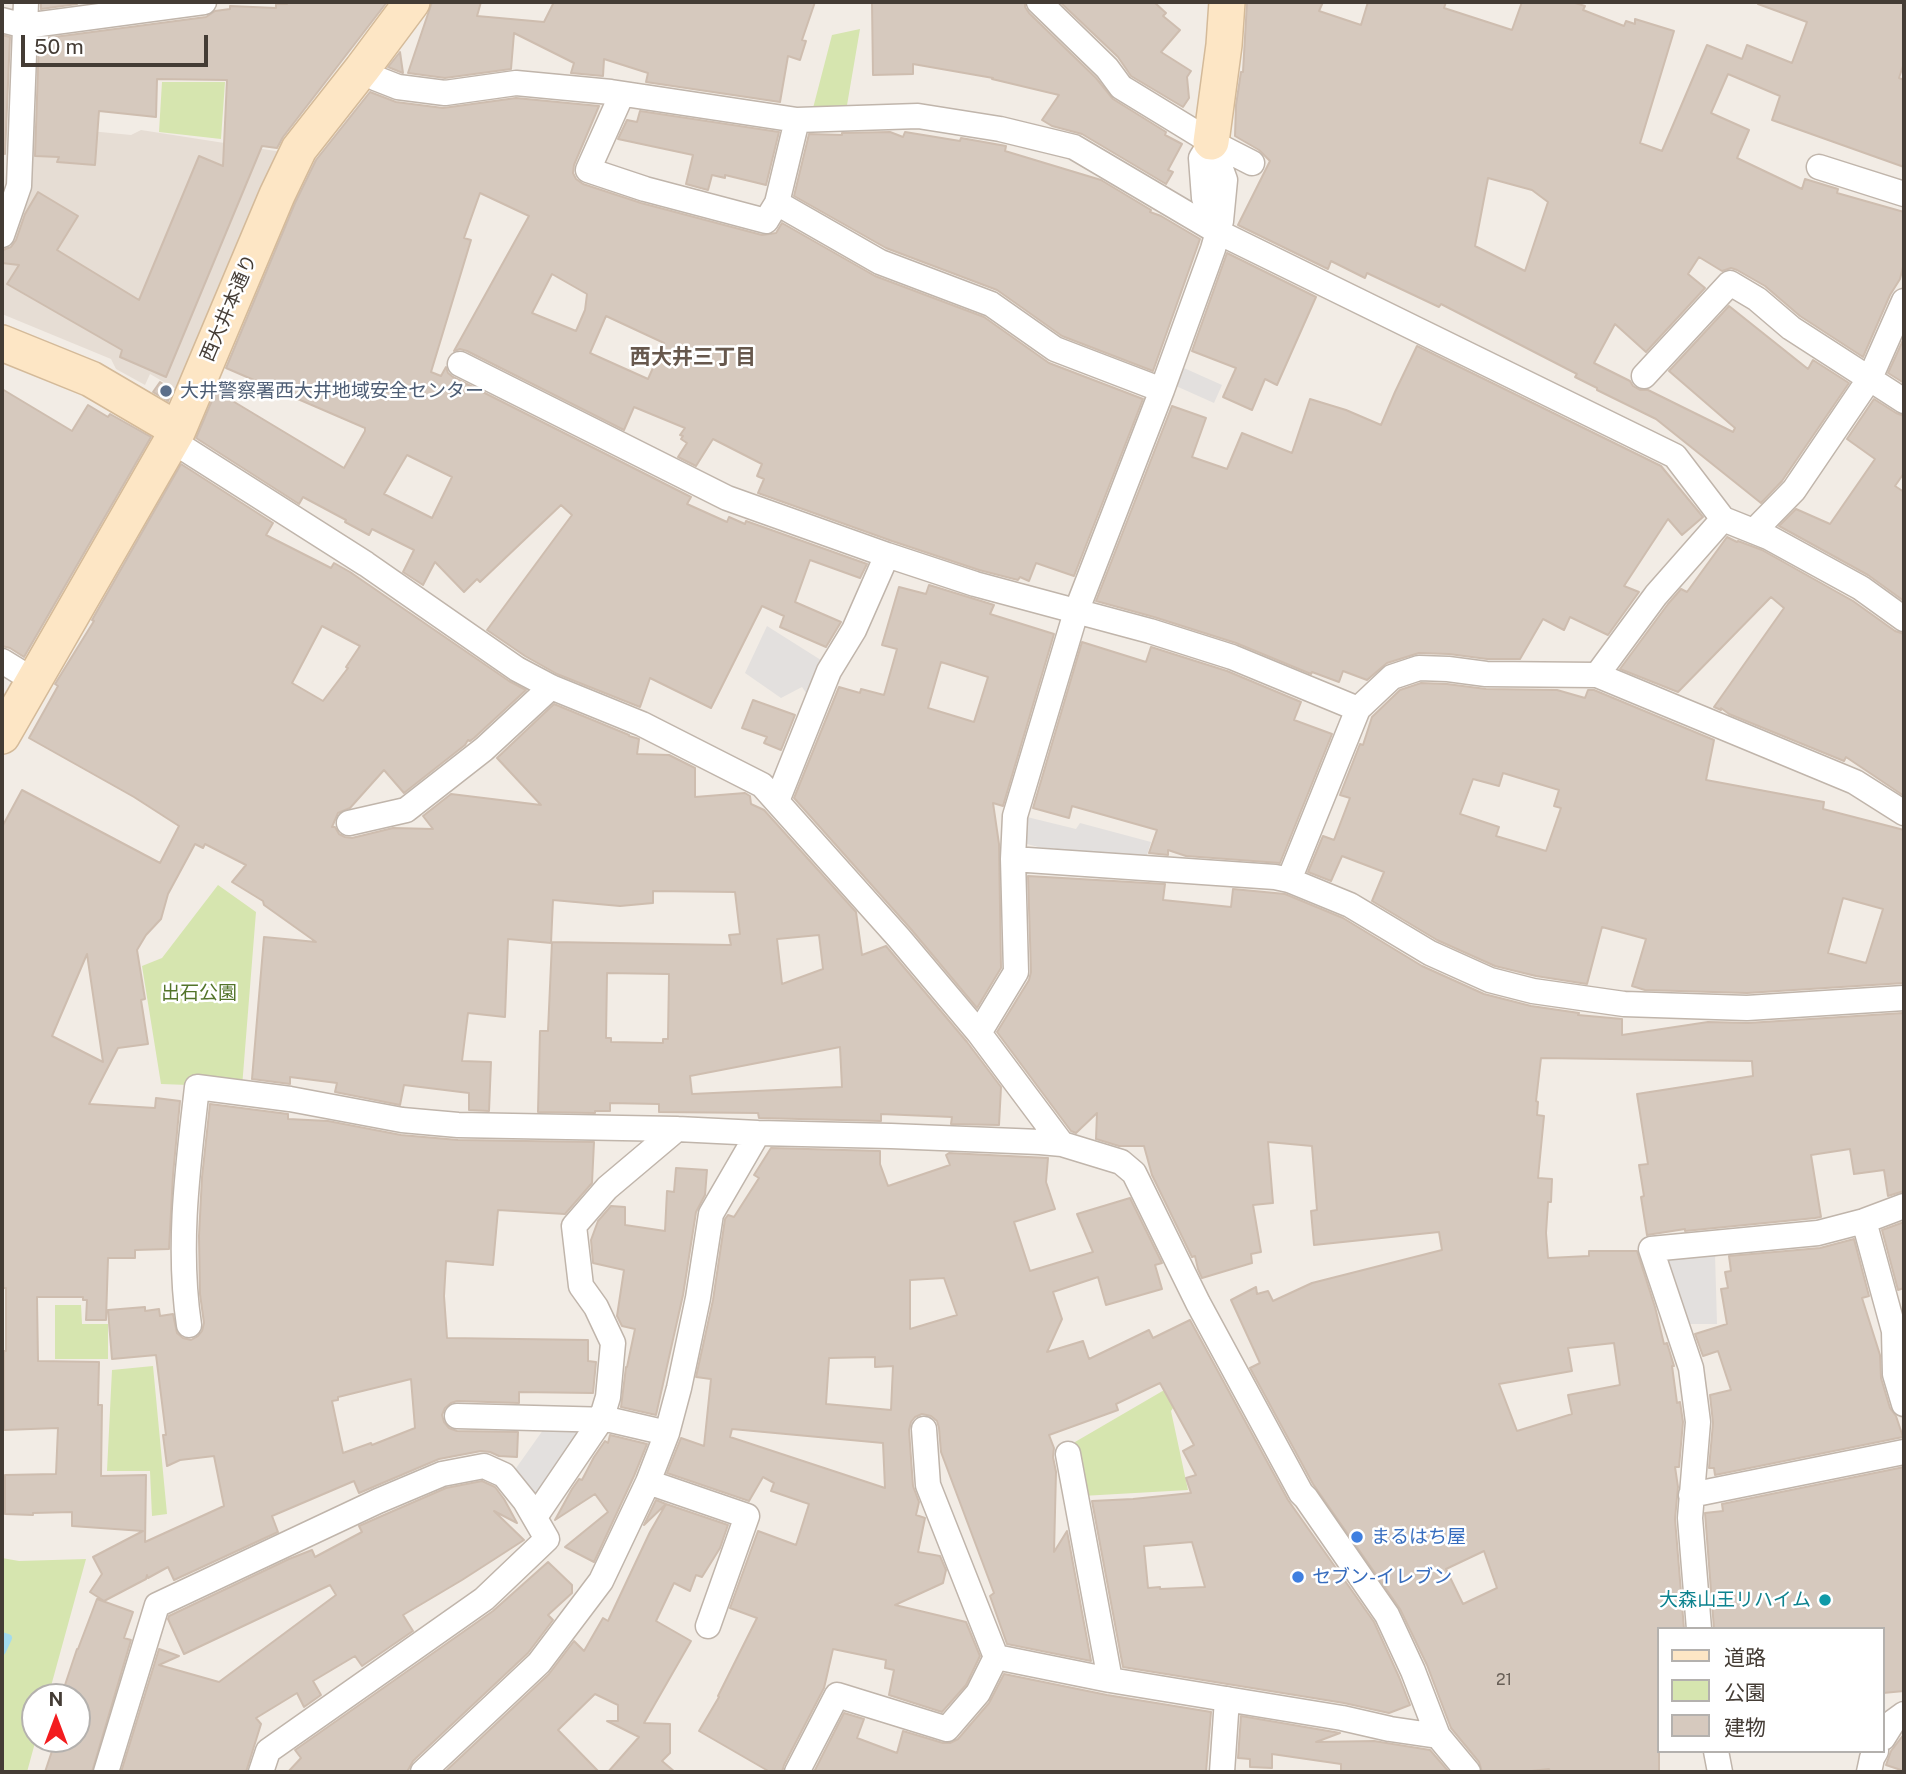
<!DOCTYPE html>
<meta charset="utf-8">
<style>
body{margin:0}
#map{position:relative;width:1906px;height:1774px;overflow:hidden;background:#f2ece5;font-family:"Public Sans","Noto Sans JP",sans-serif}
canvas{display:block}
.frame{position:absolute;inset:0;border:4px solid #443c35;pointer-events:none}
.legend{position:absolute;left:1657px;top:1627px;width:228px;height:126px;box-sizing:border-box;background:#fff;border:2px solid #b4b1ae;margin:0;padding:9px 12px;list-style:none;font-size:21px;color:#443c35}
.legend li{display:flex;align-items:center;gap:14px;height:35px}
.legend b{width:35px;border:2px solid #b4b1ae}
.north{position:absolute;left:21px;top:1683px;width:70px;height:70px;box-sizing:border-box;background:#fff;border:2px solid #b4b1ae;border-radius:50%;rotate:0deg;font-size:19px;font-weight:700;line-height:28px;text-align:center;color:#443c35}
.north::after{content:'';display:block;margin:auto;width:24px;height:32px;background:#f31c1f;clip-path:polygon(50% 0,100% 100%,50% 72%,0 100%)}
.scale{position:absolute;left:21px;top:35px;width:187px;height:32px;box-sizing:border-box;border:4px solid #443c35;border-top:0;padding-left:9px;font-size:21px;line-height:24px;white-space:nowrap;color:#443c35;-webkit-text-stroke:5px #fff;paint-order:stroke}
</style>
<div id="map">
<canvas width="1906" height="1774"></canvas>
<div class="frame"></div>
<ul class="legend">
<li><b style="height:9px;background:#fde6c5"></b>道路</li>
<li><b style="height:19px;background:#d6e5af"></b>公園</li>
<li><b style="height:19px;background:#d6c9be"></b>建物</li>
</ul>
<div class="north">N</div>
<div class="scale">50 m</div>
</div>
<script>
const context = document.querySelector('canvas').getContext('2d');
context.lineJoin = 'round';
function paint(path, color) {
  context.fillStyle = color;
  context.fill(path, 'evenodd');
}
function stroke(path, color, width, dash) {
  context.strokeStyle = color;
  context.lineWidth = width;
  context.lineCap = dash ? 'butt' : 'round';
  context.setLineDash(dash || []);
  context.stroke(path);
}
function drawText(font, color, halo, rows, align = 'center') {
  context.font = font + ' "Public Sans","Noto Sans JP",sans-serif';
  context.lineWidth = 5;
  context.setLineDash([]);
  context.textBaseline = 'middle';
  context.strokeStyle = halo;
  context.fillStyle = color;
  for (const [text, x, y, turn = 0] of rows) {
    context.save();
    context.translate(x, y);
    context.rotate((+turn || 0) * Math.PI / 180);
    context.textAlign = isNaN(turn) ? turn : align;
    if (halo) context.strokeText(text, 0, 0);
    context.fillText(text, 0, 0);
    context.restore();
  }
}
const residential = new Path2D(`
 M29 125 131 135 141 130 282 152 181 392 150 374 145 385 116 369 111 359 2 314V267L31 193 33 161 28 160Z`);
const green = new Path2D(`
 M860 29 846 111 812 112 832 35Z
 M162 82H225L221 139 159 132Z
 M218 885 256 912 242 1087 161 1084 142 966 162 958Z
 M55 1305H81L82 1324H108V1359H55Z
 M153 1366 167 1514 152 1516 150 1471H107L112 1370Z
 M1166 1389 1175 1405 1171 1411 1188 1490 1082 1496 1075 1442Z
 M2 1558 19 1561 86 1559 48 1697H35L36 1739 27 1772H2Z`);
const parking = new Path2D(`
 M1175 364 1222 385 1214 403 1167 382Z
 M767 626 824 662 809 697 802 687 781 698 745 673Z
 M1027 817 1076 829 1080 823 1151 842 1146 858 1038 847 1020 842Z
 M1715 1254 1717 1324H1681L1661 1258Z
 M548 1423 583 1425 536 1497 514 1471Z`);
const stream = new Path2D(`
 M2 1636 8 1638 2 1651`);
const building = new Path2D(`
 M41 2H77V4L41 9Z
 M287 2H387L283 137 277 148 262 146 166 377 120 357 122 350 7 284 19 265 2 263V252L3 250 11 247 16 240 25 214 38 192 78 216 57 250 139 300 199 156 223 166 227 80 157 79 156 117 99 111 95 165 57 162 59 157 35 156 39 39 206 17 215 11 230 9V6L276 8V4H287Z
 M432 2H481L477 16 544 22 554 2H815L802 40 806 41 800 60 788 56 780 102 646 82 648 73 604 59 603 76 571 73 574 63 514 33 511 69 445 78 408 73Z
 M872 2H1025V7L1029 13 1096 78 1113 99 1166 132 1165 135 1182 144 1168 170 1173 172 1166 184 1082 134 1052 126 1042 120 1059 95 992 79 993 78 913 64V74L873 75Z
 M1060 2H1154L1166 13 1163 16 1180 30 1161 52 1191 71 1187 77 1189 98 1183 107 1131 76 1118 57Z
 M1247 2H1323L1319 11 1361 25 1368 2H1446L1444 8 1512 30 1522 2H1572L1585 6 1583 10 1624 26 1626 21 1635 24V19L1674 31 1640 143 1662 151 1707 45 1742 59 1747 45 1792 63 1807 22 1758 4 1759 2H1904V63L1899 78 1904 80V167L1772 120 1780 96 1728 74 1711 113 1749 130 1737 158 1802 189 1805 179 1838 189 1837 193 1904 212V263L1900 279 1890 295 1863 357 1800 316 1765 286 1737 270 1731 268 1722 271 1699 257 1688 274 1705 288 1646 352 1615 324 1594 363 1630 381 1633 386 1640 390H1648L1733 432 1735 428 1669 371 1729 306 1808 369 1813 360 1849 383 1782 481 1761 503 1656 419 1597 390V388L1575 377 1577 374 1441 304 1439 307 1367 273 1365 278 1331 261 1328 269 1238 225 1270 161 1259 150 1235 136 1236 105 1241 72H1243ZM1488 178 1532 190 1548 202 1525 271 1475 246Z
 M2 35 10 37 5 154 2 153Z
 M400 52 403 73 388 67Z
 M370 92 396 102 443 108 516 98 599 106 574 165 573 173 576 179 583 184 641 203 762 235 776 233 782 223 875 276 984 317 1049 363 1143 399 1074 576 1036 563 1029 581 1020 577 1018 580 979 570 892 541 758 493 764 479 757 476 762 464 713 439 696 466 678 457 687 443 681 439 683 436 680 435 685 428 634 407 624 430 467 351 460 349 454 351 529 216 480 193 464 238 471 240 431 372 441 376 446 367 448 373 453 377 691 497 687 504 727 522 729 517 745 524 746 521 867 564 860 578 810 560 795 602 841 622 826 647 780 627 784 616 762 606 711 708 650 678 640 707 557 674 525 656 487 630 572 515 561 505 480 582 477 579 464 592 435 562 423 585 403 572 414 550 372 529 369 535 345 522 346 520 303 497 299 504 196 438 216 391 344 468 365 431V428L226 368 295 203 316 160ZM552 274 587 294 585 310 576 331 532 313ZM606 316 664 343 648 379 590 353ZM407 455 452 477 432 518 384 494Z
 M640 111 779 132 766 185 725 175V178L712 175 708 190 686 184 693 155 618 139 627 120 637 122Z
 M890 132 903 137 905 132 960 141 961 138 1006 146 1005 151 1101 180 1151 210 1150 212 1161 216 1200 239 1153 371 1062 336 997 290 886 248 794 196 809 134 842 135V133Z
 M1227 253 1316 297 1277 385 1265 379 1252 410 1223 397 1236 368 1192 351Z
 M1904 338V383L1888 373Z
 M1417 346 1661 466 1703 517 1682 535 1668 519 1624 586 1639 592 1608 635 1570 617 1564 630 1543 619 1520 659H1487L1449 654 1419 653 1387 663 1367 680 1343 671 1339 682 1312 672 1311 674 1236 643 1154 617 1096 601 1172 406 1206 418 1192 457 1227 469 1242 433 1292 453 1310 399 1346 410 1381 425 1395 392Z
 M160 382 173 390 168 401 153 392Z
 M2 389 72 431 88 405 108 417 110 414 151 437 24 657 10 648 2 646Z
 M1874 399 1896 413 1904 416V473L1895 486 1904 492V601L1868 575 1779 526 1796 509 1830 524 1875 459 1847 439Z
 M181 464 273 523 266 535 331 568 334 563 350 572 509 681 526 690 474 738 470 741 468 740 465 745 404 793 384 770 350 808 338 813 332 827H335L339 834 345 837 352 838 393 828 433 829 423 816 451 794 541 805 497 758 554 704 629 735V736L636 738 639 739 637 754 669 755 695 768V797L745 793 750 796 751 804 764 810 856 912 862 955 886 946 967 1042 1001 1087 999 1125 951 1124 952 1117 881 1114V1121L759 1118 758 1113 659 1112V1104L610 1103V1111H595V1113L538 1112 540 1031H548L552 942 731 945 729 935 740 934 735 892 653 891V903L620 906 553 900 551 943 508 939 505 1017 468 1013 462 1061 491 1062 489 1111 469 1110V1093L404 1085 400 1105 335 1092 337 1083 290 1077V1084L252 1079 264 937 316 942 264 905 263 901 232 882 246 865 205 844 203 848 195 844 168 894 161 919 146 935 137 950 145 999 141 1000 148 1044 118 1048 89 1104 155 1108 156 1098 180 1101 173 1175 169 1249 135 1250V1258H108L106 1320H86L87 1300H83V1297H37L38 1361 99 1362 98 1405H102L101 1476 146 1475 145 1542 224 1506 214 1456 180 1460 167 1466 163 1435H166L156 1355 112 1359 108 1310 145 1307V1311L159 1309 160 1316 173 1314 177 1333 183 1338 191 1340 198 1336 202 1331 204 1323 200 1294 199 1236 202 1177 210 1104 288 1114V1119L328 1121 401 1135 458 1140 594 1142 592 1183 565 1214 498 1210 493 1265 446 1261 444 1296 447 1338 588 1340V1361L596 1362 593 1393 519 1392V1403L457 1401 451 1403 445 1408 442 1415 444 1422 449 1428 457 1431 518 1432 517 1457 499 1456 490 1452 481 1451 439 1459 359 1493 354 1481 272 1516 278 1532 174 1580 168 1567 148 1578 147 1575 146 1579 104 1601 90 1592 102 1574 93 1557 143 1531 72 1526V1512L33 1513V1515L5 1514V1475L56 1474 58 1428 4 1430V1351H6V1288H3L2 1236V827L22 790 160 863 179 826 134 797 29 738 58 686 55 684 94 621 92 620ZM322 626 360 646 346 667 348 668 323 701 292 683ZM819 935 823 969 782 984 777 939ZM87 954 103 1062 52 1036ZM607 973 669 974 668 1039H663V1043L611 1042V1038H606ZM840 1047 842 1087 692 1094 690 1076ZM411 1379 415 1428 372 1445 371 1443 343 1453 332 1401 338 1400V1397Z
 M1727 537 1737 542 1738 541 1762 550 1853 601 1895 631 1904 634V796L1846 757 1844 761 1729 714 1721 708V710L1714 707 1784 608 1771 597 1678 692 1620 669 1668 604 1681 589 1687 592Z
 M929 585 994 605 990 614 1054 634 1003 806 993 803 999 844 1001 968 977 1008 910 928 794 798 839 687 860 693 861 689 884 695 897 649 882 645 899 587 926 594ZM941 662 988 677 974 722 928 708Z
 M1082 642 1146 662 1151 647 1227 671 1301 702 1294 720 1332 734 1280 863 1186 856 1168 850V855L1149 853 1157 830 1072 806 1069 818 1033 808Z
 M1421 683 1447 684 1486 689 1557 690 1585 698 1588 690H1594L1714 740 1706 780 1824 802 1823 809 1904 830V983L1747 993 1645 990 1632 986 1646 939 1602 927 1587 984 1536 976 1495 966 1437 940 1372 901 1384 872 1342 856 1331 881 1308 872 1323 836 1334 840 1350 798 1340 795 1360 744 1363 745 1372 717 1400 690ZM1503 773 1559 790 1554 806 1561 808 1546 851 1496 836 1499 827 1460 814 1473 779 1499 786ZM1843 898 1883 909 1866 963 1828 953Z
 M753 700 795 715 781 750 764 743 767 737 742 728Z
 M1028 876 1165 884 1163 900 1231 907 1233 889 1285 894 1343 918 1422 966 1484 994 1531 1006 1579 1013 1578 1015 1622 1019V1035L1708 1022 1748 1023 1903 1013 1904 1191 1888 1196 1884 1170 1854 1174 1850 1149 1811 1155 1821 1217 1815 1218 1685 1231V1229L1647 1235 1641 1197 1644 1196 1639 1165 1648 1164 1637 1094 1753 1076 1752 1061 1541 1058 1536 1101 1538 1102 1537 1115 1544 1116 1538 1178 1552 1179 1551 1202H1548L1546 1233 1548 1258 1589 1256V1251H1637L1655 1307 1664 1344 1667 1343 1674 1366H1672L1677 1403 1680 1402 1683 1422 1679 1467H1675L1678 1487 1675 1519 1684 1629H1659V1772H1550L1549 1769 1523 1772H1482L1479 1762 1451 1728 1427 1665 1400 1609 1313 1484 1250 1368 1260 1363 1231 1300 1256 1287 1257 1294 1268 1291 1273 1301 1312 1283 1442 1250 1439 1232 1314 1245 1311 1211 1317 1210 1312 1146 1268 1142 1273 1203 1253 1205 1261 1252 1251 1254 1252 1263 1202 1278 1198 1269 1195 1256 1192 1257 1152 1175 1144 1146H1119L1096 1139 1097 1113 1076 1133 1071 1131 997 1032 1029 980 1031 972ZM1614 1343 1620 1385 1568 1395 1572 1414 1517 1431 1499 1384 1572 1371 1568 1348ZM1484 1551 1497 1588 1463 1604 1446 1569Z
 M771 1148 880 1151V1164L888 1186 950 1165 946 1155 949 1153 1048 1158 1046 1182 1055 1209 1014 1222 1030 1271 1093 1252 1077 1214 1130 1198 1162 1263 1155 1265 1162 1289 1106 1305 1098 1277 1053 1292 1062 1319 1047 1352 1083 1341 1089 1359 1149 1330 1153 1338 1190 1320 1288 1500 1374 1622 1399 1677 1410 1705 1389 1713 1344 1703 1123 1667 1092 1501 1133 1499 1191 1493 1186 1478 1196 1475 1183 1451 1194 1445 1160 1383 1116 1404 1118 1410 1049 1435 1054 1448 1053 1457 1056 1472 1054 1552 1067 1531 1091 1661 1007 1644 990 1596 994 1593 941 1452 939 1428 937 1421 931 1416 922 1414 915 1417 911 1422 909 1430 913 1486 919 1502 916 1515 925 1518 918 1552 940 1556 946 1570 943 1583 895 1605 966 1622 980 1656 966 1685 942 1712 889 1695 894 1670 885 1668 886 1660 833 1649 824 1688 784 1765 782 1772H770L699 1731 719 1697 718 1696 757 1618 730 1608 758 1531 796 1545 809 1504 771 1491 774 1483 763 1477 749 1501 667 1473 681 1438 704 1446 711 1379 696 1377 713 1300 725 1219 728 1215 734 1217 759 1178 754 1175ZM944 1278 957 1315 910 1329V1280ZM875 1357V1367L893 1366 891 1410 826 1404 829 1358ZM732 1429 883 1443 885 1488 730 1437ZM1192 1542 1205 1587 1160 1589V1587L1148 1588 1144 1546Z
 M676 1168 707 1170 705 1195 696 1212 683 1295 656 1415 621 1407 626 1367H627L635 1329 622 1326 617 1316 624 1270 593 1263 591 1240 598 1221 611 1206 625 1207V1225L665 1231 667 1191 674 1192Z
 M1904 1222V1288L1898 1290 1882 1230Z
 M1854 1239 1869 1296 1862 1298 1880 1355 1881 1378 1890 1408 1896 1416 1903 1437 1715 1475 1714 1468H1709L1713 1423 1710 1395 1731 1390 1718 1351 1703 1356 1695 1334 1727 1324 1721 1289 1728 1288 1725 1272 1731 1271 1729 1256 1820 1248Z
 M610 1435 647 1444 634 1476 594 1562 565 1547 608 1512 595 1494 555 1520 572 1489 579 1479 582 1480 594 1457 605 1441 608 1443Z
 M1904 1467V1691L1883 1693V1629H1714L1705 1513 1723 1511 1722 1504Z
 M482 1481 495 1487 504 1499 517 1523 494 1511 524 1540 462 1580 403 1615 413 1631 362 1666 355 1656 313 1681 321 1695 304 1707 297 1693 256 1718 261 1724 246 1772H121L159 1649 179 1656 159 1665 219 1682 336 1595 330 1585 184 1654 168 1619 169 1616 289 1559 312 1550 315 1557 362 1532 359 1526 384 1515 446 1488Z
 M656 1500 666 1504 644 1525Z
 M666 1504 728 1525 720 1548 702 1577 696 1575 690 1591 674 1583 656 1621 691 1641 644 1723 670 1724V1753L662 1761 675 1772H608L639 1737 607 1721H618V1705L595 1694 558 1730 599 1772H449L447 1770 549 1674 574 1641 584 1651 603 1618 608 1621 650 1532Z
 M548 1562 572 1585V1593L548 1615 553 1620 528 1653 413 1761 407 1772H288L301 1758 295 1750 493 1611Z
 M97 1599 133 1612 124 1638 131 1640 92 1772H45L56 1739H77V1697L62 1694 77 1649H78Z
 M1004 1674 1107 1695 1211 1712 1206 1772H814L844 1713 864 1719 857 1738 897 1753 903 1731 943 1743H950L958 1739 989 1703Z
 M1241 1716 1340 1733 1316 1742 1374 1741 1430 1750 1449 1772H1341V1764L1272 1754V1768L1250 1767V1759L1238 1758Z
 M1904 1734V1771L1886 1765 1891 1751Z`);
const street = new Path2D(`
 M1039 2 1107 68 1121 87 1211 142 1252 163
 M2 20 25 26 204 2
 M362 69 375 78 398 87 445 93 516 83 611 92 797 120 918 116 1000 129 1074 147 1218 232 1675 456 1723 519 1768 537 1861 588 1904 619
 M622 94 588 170 645 189 766 221 777 203
 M797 120 777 203 880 262 991 304 1055 349 1162 390
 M1211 142 1201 158 1204 198 1218 232
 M1819 167 1904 194
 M2 235 19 186 26 2
 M460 364 727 498 887 555 975 584 1150 631 1232 657 1358 709
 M1644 376 1730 283 1757 299 1791 328 1904 401
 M171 440 366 564 517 669 551 687 642 724 762 785 899 938 979 1033 1062 1144 1121 1162 1134 1173 1198 1303 1301 1493 1306 1498 1387 1615 1413 1671 1438 1736 1468 1772
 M1754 531 1794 490 1870 378 1904 301
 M2 661 33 680
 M1597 675 1656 595 1723 519
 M777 801 829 671 854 630 887 555
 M349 823 406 810 484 749 551 687
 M1013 859 1275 877 1289 880 1350 905 1430 953 1490 980 1533 991 1624 1004 1747 1008 1904 998
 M1289 880 1358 709 1392 677 1419 668 1448 669 1486 674 1597 675 1855 782 1904 813
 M979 1033 1016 972 1013 859 1015 816 1076 612 1162 390 1213 249 1221 221 1225 180 1211 142
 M1864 1221 1894 1331 1895 1374 1904 1404
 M189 1325C177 1246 188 1166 197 1087L290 1099 402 1120 458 1125 677 1129 758 1133 891 1136 1040 1142 1062 1144
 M457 1416 611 1420 667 1433
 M1068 1454 1110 1680
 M648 1482 747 1516 708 1626
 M1691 1495 1904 1452
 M535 1517 601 1420 608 1397 613 1343 596 1307 581 1286 574 1226 607 1188 677 1129
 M1699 1629 1690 1518 1698 1422 1691 1368 1651 1249 1818 1233 1864 1221 1904 1206
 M996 1657 1110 1680 1342 1718 1390 1729 1438 1736
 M1883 1738 1893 1722 1904 1714
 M1716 1751 1720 1772
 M106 1772 157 1605 378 1501 442 1474 484 1466 504 1475 525 1501 547 1539 484 1599 268 1751 261 1772
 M423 1772 539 1663 601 1581 648 1482 667 1433 679 1388 698 1298 711 1214 758 1133
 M797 1772 837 1695 947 1729 978 1693 996 1657 928 1485 924 1429
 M1222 1772 1227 1699
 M1869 1772 1872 1758 1876 1751`);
const secondary = new Path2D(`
 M1211 142 1224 45 1227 2
 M2 343 91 379 178 430
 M2 736 178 430 277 195 299 149 362 69 412 2`);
const markers = [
 [166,391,7,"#5c6f8a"],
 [1357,1537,7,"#3f7fe0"],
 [1298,1577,7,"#3f7fe0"],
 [1825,1600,7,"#0f9aa8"]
];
const numberNames = [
 ["21",1504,1680]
];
const streetNames = [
 ["西大井本通り",229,308,-67]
];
const serviceNames = [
 ["大井警察署西大井地域安全センター",180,391]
];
const parkNames = [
 ["出石公園",199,993]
];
const shopNames = [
 ["まるはち屋",1371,1537],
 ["セブン-イレブン",1312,1577]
];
const cultureNames = [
 ["大森山王リハイム",1811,1600]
];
const neighbourhoodNames = [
 ["西大井三丁目",693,358]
];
paint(residential, '#e6ddd4');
paint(green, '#d6e5af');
paint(parking, '#e3e0de');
stroke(stream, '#a3dbee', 8);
paint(building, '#d6c9be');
stroke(building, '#cebdaf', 2);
stroke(street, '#c0b5ab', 27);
stroke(secondary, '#d4ba99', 38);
stroke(street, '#fff', 24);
stroke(secondary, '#fde6c5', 35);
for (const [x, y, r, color] of markers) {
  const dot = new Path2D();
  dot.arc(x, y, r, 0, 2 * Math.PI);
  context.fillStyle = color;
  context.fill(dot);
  stroke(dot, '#fff', 2.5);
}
drawText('16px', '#685f57', null, numberNames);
drawText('19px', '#443c35', '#fff', streetNames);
drawText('19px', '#4e5e75', '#fff', serviceNames, 'left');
drawText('19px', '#53742a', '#fff', parkNames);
drawText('19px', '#366cbe', '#fff', shopNames, 'left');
drawText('19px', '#0d838f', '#fff', cultureNames, 'right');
drawText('bold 21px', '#67584d', '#fff', neighbourhoodNames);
</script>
